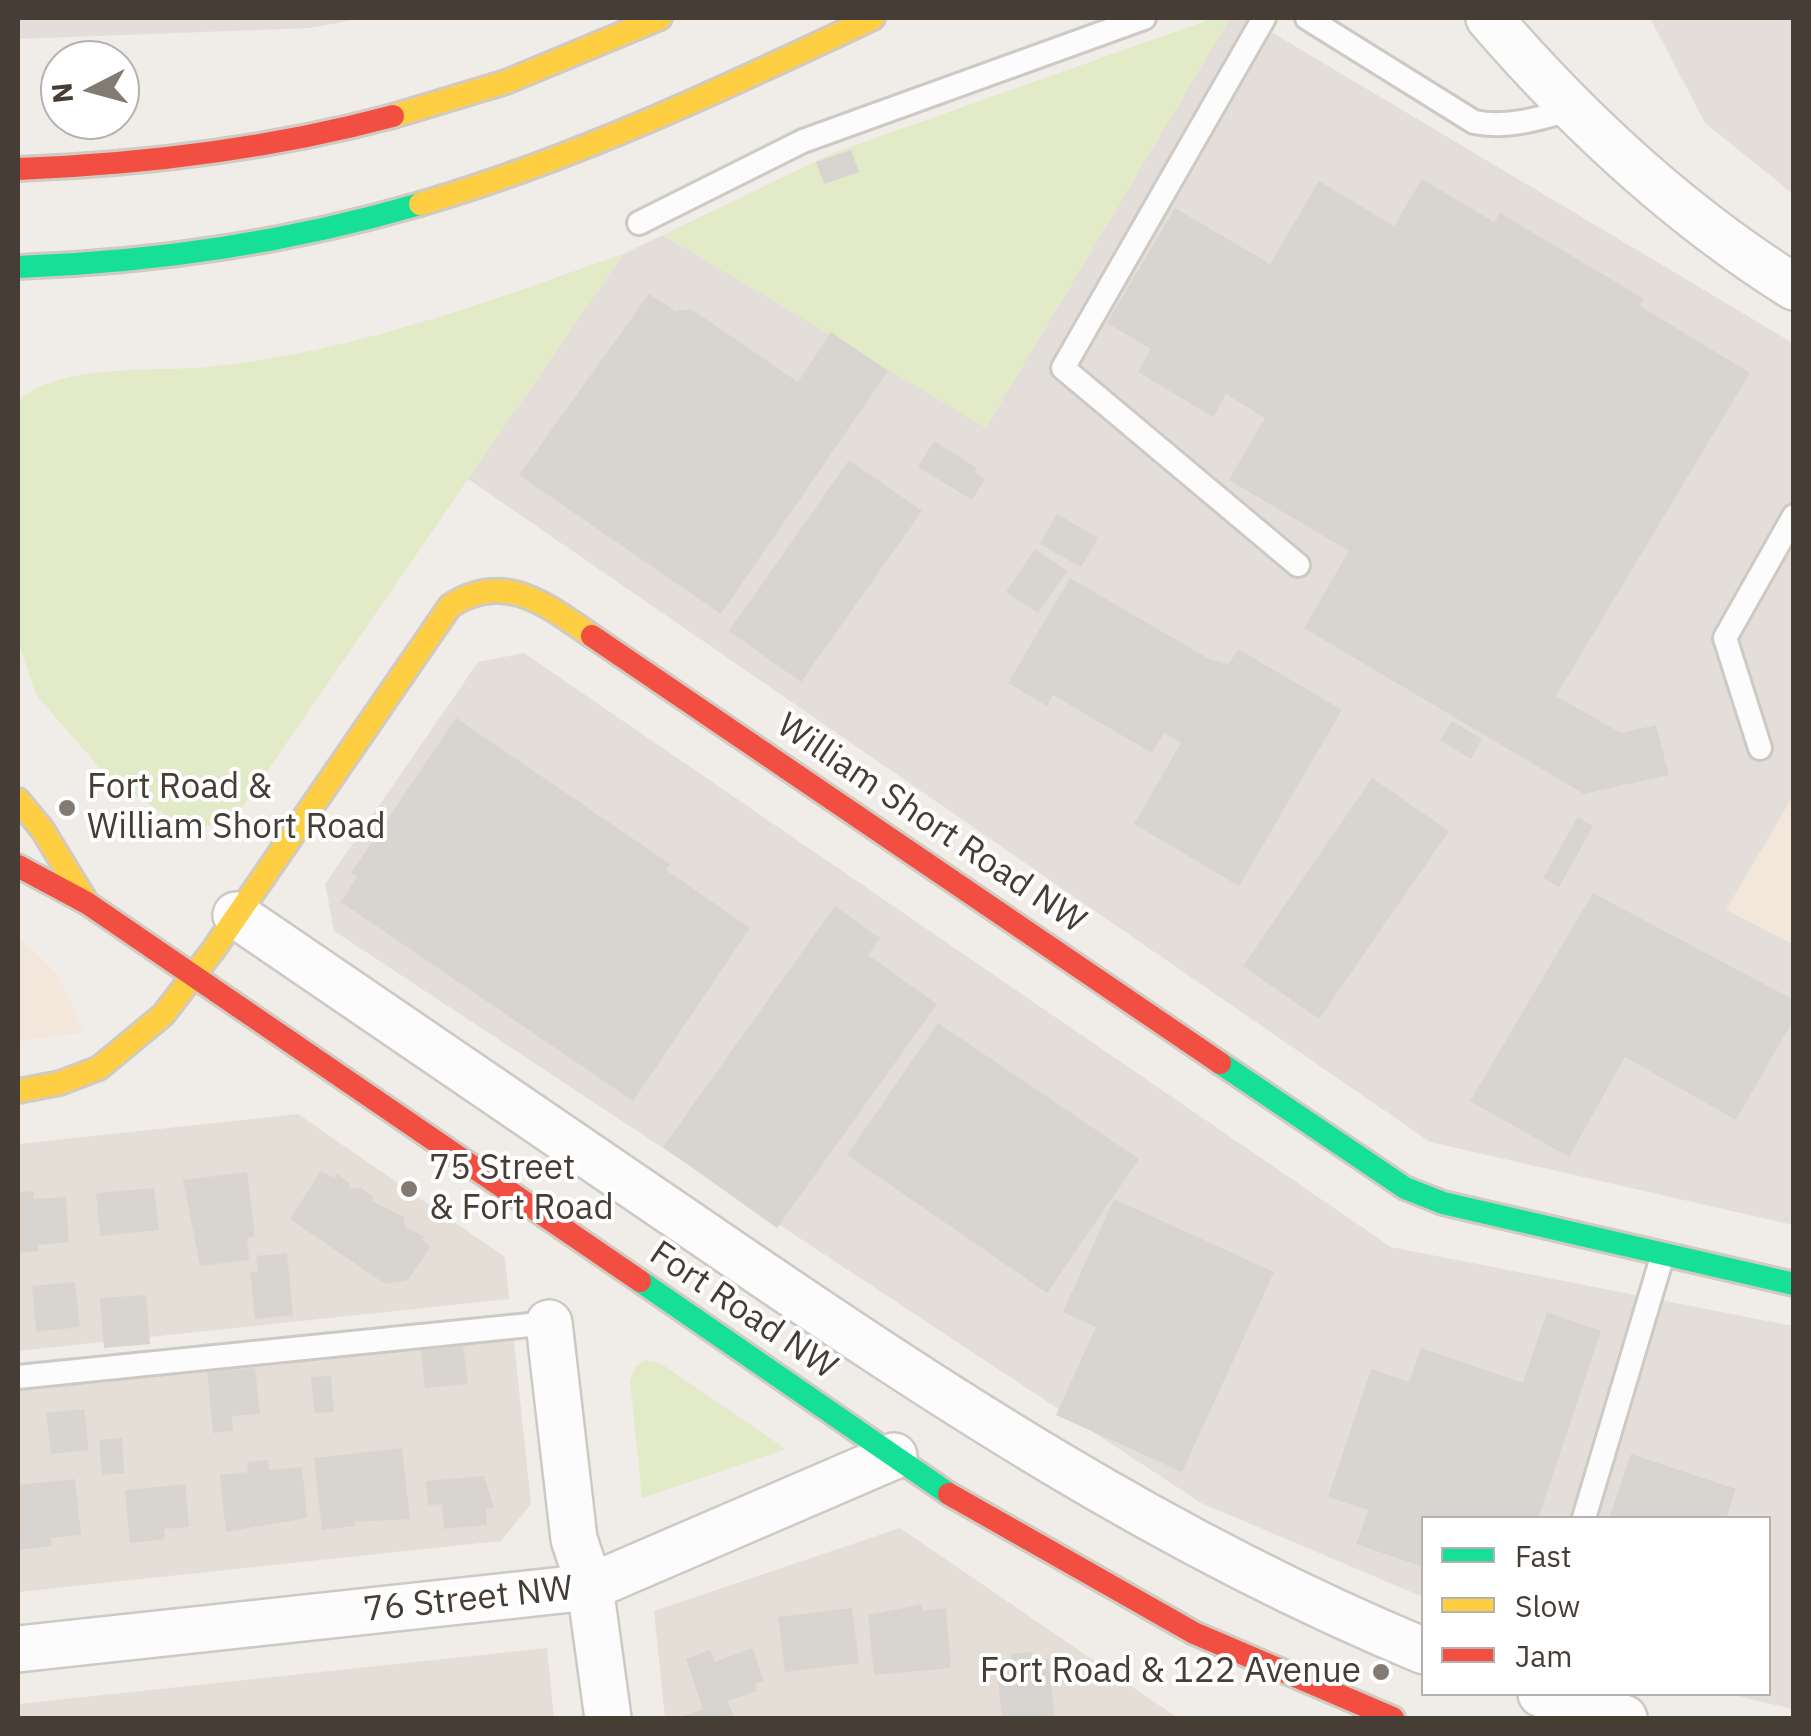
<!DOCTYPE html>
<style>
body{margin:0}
#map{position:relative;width:1811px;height:1736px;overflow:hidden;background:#f0ede9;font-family:"IBM Plex Sans",sans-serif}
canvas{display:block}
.frame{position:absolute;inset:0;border:20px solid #463d35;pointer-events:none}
.legend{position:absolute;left:1421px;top:1516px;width:350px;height:180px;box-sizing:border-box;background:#fff;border:2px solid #b5b1ae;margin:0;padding:12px 18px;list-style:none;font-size:30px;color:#463d35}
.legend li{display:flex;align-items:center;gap:20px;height:50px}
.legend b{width:50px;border:2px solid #b5b1ae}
.north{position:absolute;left:40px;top:40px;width:100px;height:100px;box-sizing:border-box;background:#fff;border:2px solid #b5b1ae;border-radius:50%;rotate:264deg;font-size:28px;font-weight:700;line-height:40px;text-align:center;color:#463d35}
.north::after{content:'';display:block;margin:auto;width:35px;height:45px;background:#827b74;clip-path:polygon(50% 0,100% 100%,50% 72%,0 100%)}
</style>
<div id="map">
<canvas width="1811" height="1736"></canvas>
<div class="frame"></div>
<ul class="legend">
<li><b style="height:12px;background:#16e098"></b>Fast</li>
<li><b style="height:12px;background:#ffcf43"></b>Slow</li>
<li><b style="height:12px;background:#f24e42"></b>Jam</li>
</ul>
<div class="north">N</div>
</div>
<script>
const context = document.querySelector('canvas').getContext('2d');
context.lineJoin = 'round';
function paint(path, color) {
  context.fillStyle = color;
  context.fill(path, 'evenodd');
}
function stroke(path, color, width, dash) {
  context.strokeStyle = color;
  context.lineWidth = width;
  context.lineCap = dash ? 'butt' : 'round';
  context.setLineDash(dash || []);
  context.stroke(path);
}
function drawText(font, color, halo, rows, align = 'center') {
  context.font = font + ' "IBM Plex Sans",sans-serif';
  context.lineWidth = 8;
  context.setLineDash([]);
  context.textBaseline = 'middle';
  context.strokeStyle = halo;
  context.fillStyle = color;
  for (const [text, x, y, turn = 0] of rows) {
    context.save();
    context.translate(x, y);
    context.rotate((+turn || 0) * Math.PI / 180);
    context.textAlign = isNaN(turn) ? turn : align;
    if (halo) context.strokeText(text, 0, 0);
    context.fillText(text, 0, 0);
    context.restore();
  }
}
const residential = new Path2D(`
 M298 1114 505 1257 509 1299 18 1351V1144Z
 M513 1333 531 1504 501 1541 18 1592V1385Z
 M900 1528 1178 1718H665L654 1611Z
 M547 1648 554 1718H18V1704Z`);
const commercial = new Path2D(`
 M1793 796V944L1725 910Z
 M18 937 57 974 85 1032 18 1041Z`);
const industrial = new Path2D(`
 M18 18H364L310 28 18 39Z
 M1230 18H1248L1793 343V796L1726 910 1793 944V1225L1430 1142 468 479 623 254 663 235 986 427Z
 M1650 18H1793V194L1705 123Z
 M524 653 1391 1247 1793 1326V1709L1728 1694H1768V1518H1424L1423 1597 1201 1503 334 931 325 884 478 662Z`);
const green = new Path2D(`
 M1214 18H1230L986 428 663 235 833 153Z
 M623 254 233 821 187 830 107 776 36 695 18 641V403C50 363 157 372 207 367 352 353 486 302 623 254Z
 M645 1360 660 1363 786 1449 642 1498 630 1381 635 1367Z`);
const building = new Path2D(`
 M851 150 859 172 824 184 816 162Z
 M1422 179 1494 222 1500 213 1644 299 1640 306 1750 373 1556 696 1621 733 1656 725 1669 775 1584 794 1304 628 1349 551 1229 480 1265 418 1226 394 1213 417 1138 372 1151 349 1107 323 1175 208 1270 264 1319 181 1394 226Z
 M649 294 675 311 691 309 798 382 831 332 888 371 721 614 519 475Z
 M934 441 977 468 974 472 985 479 972 500 918 467Z
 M849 460 922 511 801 682 729 631Z
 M1057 514 1098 538 1081 567 1040 544Z
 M1035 549 1067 571 1038 613 1006 592Z
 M1070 578 1209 659 1229 664 1238 649 1342 710 1239 886 1134 824 1181 743 1164 733 1152 753 1053 695 1047 706 1008 683Z
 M456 718 670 864 666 870 750 928 633 1101 341 902 357 877 351 873Z
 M1452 721 1482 739 1471 759 1440 740Z
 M1372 778 1449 831 1319 1019 1243 966Z
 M1578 817 1593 826 1559 887 1543 878Z
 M1593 893 1794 1000V1019L1736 1120 1625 1057 1569 1157 1470 1101Z
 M835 906 880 938 868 955 937 1004 777 1228 663 1147Z
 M938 1023 1139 1159 1047 1293 847 1155Z
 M321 1171 334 1178 337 1174 349 1183V1189L361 1188 374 1197 372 1201 404 1217 405 1227 425 1237 422 1240 431 1246 408 1280 385 1284 290 1219Z
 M247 1172 255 1236 247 1238 249 1260 200 1266 183 1180Z
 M154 1188 159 1230 100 1236 96 1193Z
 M34 1191V1199L66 1197 69 1242 38 1245 39 1251 18 1253V1192Z
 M1114 1199 1274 1272 1182 1472 1056 1415 1096 1327 1063 1312Z
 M287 1253 293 1315 255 1319 250 1272 258 1271 256 1256Z
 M75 1282 80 1327 36 1332 32 1286Z
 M146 1295 150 1344 104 1348 100 1298Z
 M1547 1312 1601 1331 1538 1518H1424V1567L1356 1544 1368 1510 1328 1497 1371 1369 1409 1382 1421 1348 1523 1383Z
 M463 1345 468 1384 425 1388 421 1349Z
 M255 1368 260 1414 232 1416 233 1431 213 1433 207 1372Z
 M331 1376 334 1412 314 1413 311 1377Z
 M84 1409 89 1450 51 1454 46 1413Z
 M122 1438 124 1473 102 1475 99 1440Z
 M402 1448 410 1519 355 1522V1526L322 1530 314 1458Z
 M1631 1454 1736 1489 1726 1518H1609Z
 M268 1460 269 1470 302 1467 307 1518 226 1532 220 1475 248 1472 247 1462Z
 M484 1476 494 1508 486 1509 487 1525 444 1529 442 1504 428 1505 426 1481Z
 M75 1479 81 1535 51 1538 52 1546 18 1550V1485Z
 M185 1484 189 1527 164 1529 165 1539 130 1543 125 1490Z
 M922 1604 923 1611 946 1608 951 1668 874 1675 868 1615Z
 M852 1608 859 1663 785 1672 778 1617Z
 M753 1648 764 1681 755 1684 757 1691 728 1701 734 1718H677L703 1709 686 1659 710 1650 715 1662Z
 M1032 1652 1033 1660 1048 1659 1055 1718H1002L996 1665 1012 1663 1011 1654Z`);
const lane = new Path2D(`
 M1264 18 1063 368 1298 565
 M1307 18 1474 122C1508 129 1540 118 1573 109
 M639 223 803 141 1144 18
 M1760 748 1725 638 1794 516
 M18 1377 549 1323
 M1584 1518 1663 1254`);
const street = new Path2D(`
 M1489 18C1577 120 1679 215 1794 287
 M236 915C392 1022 549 1128 705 1235 936 1393 1163 1543 1424 1651
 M549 1323 574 1539 590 1587 608 1718
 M18 1649 590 1587 894 1456
 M1541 1694 1624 1718`);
const fast = new Path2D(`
 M18 267C156 262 287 243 420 204
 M1220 1063 1405 1188 1443 1203 1794 1284
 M640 1281 949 1494`);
const slow = new Path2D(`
 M393 116 506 82 660 18
 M420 204C577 158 725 88 873 18
 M18 800 42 829 87 903
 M18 1091 60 1083 99 1068 163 1015 214 949 450 606C504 570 547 605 592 636`);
const jam = new Path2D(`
 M18 169C146 164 270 149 393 116
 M592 636 1220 1063
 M18 866 87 903 640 1281
 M949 1494 1194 1633 1393 1718`);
const markers = [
 [67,808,10,"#827b74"],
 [409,1189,10,"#827b74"],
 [1381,1672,10,"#827b74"]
];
const poiNames = [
 ["Fort Road &",87,788],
 ["William Short Road",87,828],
 ["75 Street",429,1169],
 ["& Fort Road",429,1209],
 ["Fort Road & 122 Avenue",1361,1672,"right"]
];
const streetNames = [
 ["William Short Road NW",931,824,34],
 ["Fort Road NW",743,1311,34],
 ["76 Street NW",468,1600,-6]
];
paint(residential, '#e4ded6');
paint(commercial, '#f3e6db');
paint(industrial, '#e3deda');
paint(green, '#e2eac8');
paint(building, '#d8d4d0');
stroke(lane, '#cdc9c5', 28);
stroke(street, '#cdc9c5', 50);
stroke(fast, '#d1cac1', 28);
stroke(slow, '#d1cac1', 28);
stroke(jam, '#d1cac1', 28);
stroke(lane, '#fdfcfc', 22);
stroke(street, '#fdfcfc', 45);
stroke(fast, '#16e098', 22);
stroke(slow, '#ffcf43', 22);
stroke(jam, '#f24e42', 22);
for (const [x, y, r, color] of markers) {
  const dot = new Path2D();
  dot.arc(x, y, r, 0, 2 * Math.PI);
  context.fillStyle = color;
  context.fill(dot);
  stroke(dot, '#fff', 4);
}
drawText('35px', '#463d35', '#fff', poiNames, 'left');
drawText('35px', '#463d35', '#fff', streetNames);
</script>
